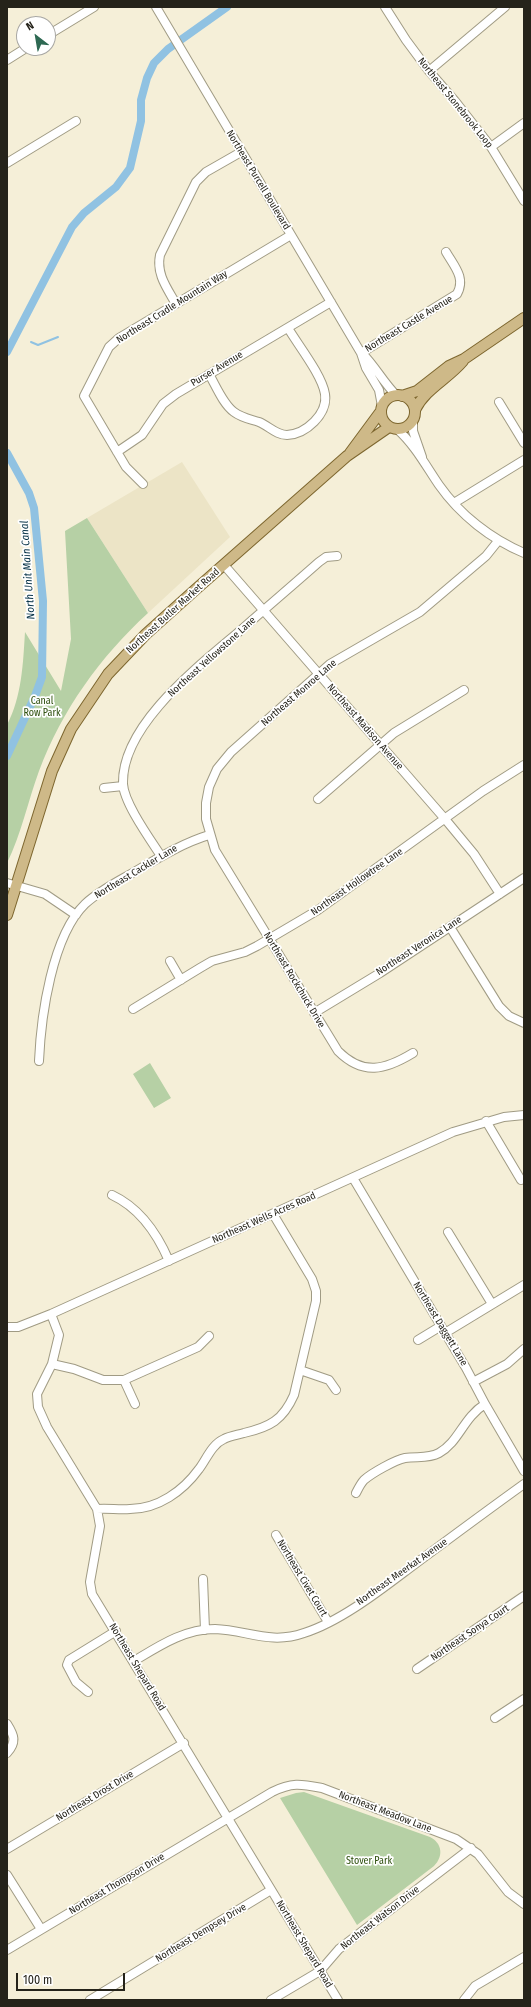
<!DOCTYPE html>
<style>
body{margin:0}
#map{position:relative;width:531px;height:2007px;overflow:hidden;background:#f5efd8;font-family:"Fira Sans Condensed",sans-serif}
canvas{display:block}
.frame{position:absolute;inset:0;border:8px solid #25231a;pointer-events:none}
.north{position:absolute;left:16px;top:16px;width:40px;height:40px;box-sizing:border-box;background:#fff;border:1px solid #a8a7a3;border-radius:50%;rotate:329deg;font-size:11px;font-weight:700;line-height:16px;text-align:center;color:#25231a}
.north::after{content:'';display:block;margin:auto;width:14px;height:18px;background:#2e6953;clip-path:polygon(50% 0,100% 100%,50% 72%,0 100%)}
.scale{position:absolute;left:16px;top:1973px;width:109px;height:18px;box-sizing:border-box;border:2px solid #25231a;border-top:0;padding-left:5px;font-size:12px;line-height:14px;white-space:nowrap;color:#25231a;-webkit-text-stroke:3px #fff;paint-order:stroke}
</style>
<div id="map">
<canvas width="531" height="2007"></canvas>
<div class="frame"></div>
<div class="north">N</div>
<div class="scale">100 m</div>
</div>
<script>
const context = document.querySelector('canvas').getContext('2d');
context.lineJoin = 'round';
function paint(path, color) {
  context.fillStyle = color;
  context.fill(path, 'evenodd');
}
function stroke(path, color, width, dash) {
  context.strokeStyle = color;
  context.lineWidth = width;
  context.lineCap = dash ? 'butt' : 'round';
  context.setLineDash(dash || []);
  context.stroke(path);
}
function drawText(font, color, halo, rows, align = 'center') {
  context.font = font + ' "Fira Sans Condensed",sans-serif';
  context.lineWidth = 3.5;
  context.setLineDash([]);
  context.textBaseline = 'middle';
  context.strokeStyle = halo;
  context.fillStyle = color;
  for (const [text, x, y, turn = 0] of rows) {
    context.save();
    context.translate(x, y);
    context.rotate((+turn || 0) * Math.PI / 180);
    context.textAlign = isNaN(turn) ? turn : align;
    if (halo) context.strokeText(text, 0, 0);
    context.fillText(text, 0, 0);
    context.restore();
  }
}
const built = new Path2D(`
 M182 462 230 537 148 613 87 518Z`);
const green = new Path2D(`
 M87 518 148 613C100 657 62 710 39 771 28 801 21 835 7 863V725C22 696 23 664 25 632L61 691 71 639 65 531Z
 M150 1063 171 1098 154 1108 133 1074Z
 M304 1792 430 1837C442 1843 444 1856 434 1866L357 1925 280 1798 296 1793Z`);
const stream = new Path2D(`
 M31 342 38 345 58 337`);
const canal = new Path2D(`
 M7 352 72 227 84 213 116 187 130 168 141 121V100L147 78 154 63 168 49 227 7
 M7 453 29 493 34 508 43 601 42 677 35 696 7 756`);
const minor = new Path2D(`
 M156 7 361 353 366 368 379 390 382 406
 M385 7 406 40 429 71 455 101 491 147 524 201
 M48 35 94 7
 M7 60 26 48
 M429 71 505 7
 M491 147 524 123
 M7 163 76 121
 M176 304C167 288 156 274 160 255L196 182 206 172 241 152
 M361 353 457 294C466 278 454 266 446 252
 M362 353C375 366 383 382 396 395
 M209 374C216 386 223 404 234 412 242 418 250 419 259 422 269 426 276 435 287 435 306 434 328 414 325 394 322 375 298 345 288 328
 M499 402 524 443
 M413 421V431L422 457
 M397 429C415 445 426 466 439 485 460 515 491 539 524 553
 M117 452 142 435 163 404 176 394 331 302
 M143 484 126 467 84 396 109 347 119 338 291 235
 M454 503 524 460
 M224 565 445 819 474 854 500 894
 M104 788 123 786
 M318 799 394 733 464 690
 M161 856C150 839 124 803 123 784 121 725 200 665 241 630 267 607 293 585 319 562L326 557 337 556
 M7 883 45 894 76 915
 M450 927 499 1006 509 1016 524 1023
 M170 961 181 980
 M133 1009 200 968 212 961 245 952 257 946 318 910 483 791 524 765
 M314 1013 380 973 524 878
 M413 1053C385 1070 363 1076 338 1051L215 850 206 819V803L209 787 217 769 231 752 330 664 420 612 486 556 498 541
 M39 1061C41 1016 52 936 85 904 100 890 119 881 136 871 160 857 183 843 209 835
 M486 1121 521 1180
 M353 1178 466 1368 485 1404 524 1471
 M112 1195C140 1208 157 1233 169 1261
 M448 1232 492 1304
 M51 1314 59 1335 52 1364 37 1394 38 1407 47 1427 97 1509 100 1526 90 1582 92 1594 338 2000
 M7 1327H18L51 1314 453 1132 504 1117 524 1115
 M445 1333 524 1285
 M418 1340 441 1326
 M52 1364 74 1369 103 1380H124L198 1347 209 1336
 M300 1370 329 1380 336 1390
 M124 1380 135 1404
 M473 1382 507 1364 524 1349
 M356 1493C358 1489 361 1483 364 1480 372 1473 395 1460 405 1458 417 1456 428 1459 439 1453 459 1442 463 1418 485 1404
 M97 1509C108 1508 119 1510 130 1509 158 1509 183 1491 199 1469 206 1460 212 1444 224 1439 230 1436 237 1435 244 1433 270 1427 283 1420 294 1395L316 1301V1291L312 1279 273 1214
 M276 1535 328 1622
 M203 1579 205 1630
 M134 1661C159 1646 184 1629 215 1629 247 1630 270 1645 304 1633 339 1622 378 1592 407 1570 446 1541 485 1512 524 1484
 M417 1669 524 1596
 M88 1692 76 1682 67 1665 69 1660 116 1631
 M495 1718 524 1699
 M7 1724C14 1735 17 1742 7 1753
 M7 1849 184 1743
 M7 1875 41 1929
 M7 1950 272 1792C292 1782 301 1784 322 1788L456 1839 478 1854 508 1892 524 1904
 M90 2000 271 1890
 M271 2000 320 1971 339 1949 471 1848
 M464 2000 475 1986 524 1957`);
const major = new Path2D(`
 M381 412a17 17 0 1 1 34 0a17 17 0 1 1-34 0Z
 M402 396 417 391 449 366 464 359 524 318
 M415 410C425 389 448 379 463 361
 M350 453 381 411
 M7 915 52 771 71 729 108 674 146 634 195 590 347 456 389 427`);
const streetNames = [
 ["Northeast Stonebrook Loop",455,103,51],
 ["Northeast Purcell Boulevard",258,180,59],
 ["Northeast Cradle Mountain Way",172,307,-32],
 ["Northeast Castle Avenue",409,324,-31],
 ["Purser Avenue",217,369,-31],
 ["Northeast Butler Market Road",173,611,-42],
 ["Northeast Yellowstone Lane",212,657,-42],
 ["Northeast Monroe Lane",299,693,-41],
 ["Northeast Madison Avenue",365,727,49],
 ["Northeast Cackler Lane",136,872,-31],
 ["Northeast Hollowtree Lane",357,882,-35],
 ["Northeast Veronica Lane",419,946,-33],
 ["Northeast Rockchuck Drive",294,980,59],
 ["Northeast Wells Acres Road",264,1218,-24],
 ["Northeast Daggett Lane",440,1324,59],
 ["Northeast Meerkat Avenue",402,1572,-35],
 ["Northeast Civet Court",302,1578,59],
 ["Northeast Sonya Court",470,1633,-34],
 ["Northeast Shepard Road",137,1667,59],
 ["Northeast Drost Drive",95,1796,-31],
 ["Northeast Meadow Lane",385,1812,21],
 ["Northeast Thompson Drive",117,1884,-31],
 ["Northeast Watson Drive",380,1918,-38],
 ["Northeast Dempsey Drive",201,1933,-31],
 ["Northeast Shepard Road",304,1944,59]
];
const parkNames = [
 ["Canal",42,701],
 ["Row Park",42,713],
 ["Stover Park",369,1861]
];
const waterNames = [
 ["North Unit Main Canal",28,570,-94]
];
paint(built, '#ece4c6');
paint(green, '#b6d0a5');
stroke(stream, '#90c2e2', 2);
stroke(canal, '#90c2e2', 8);
stroke(minor, '#a09b84', 10);
stroke(major, '#7d662e', 12);
stroke(minor, '#fff', 8);
stroke(major, '#ceb988', 10);
drawText('10px', '#25231a', '#fff', streetNames);
drawText('10px', '#2d4e0c', '#fff', parkNames);
drawText('italic 11px', '#053146', '#fff', waterNames);
</script>
